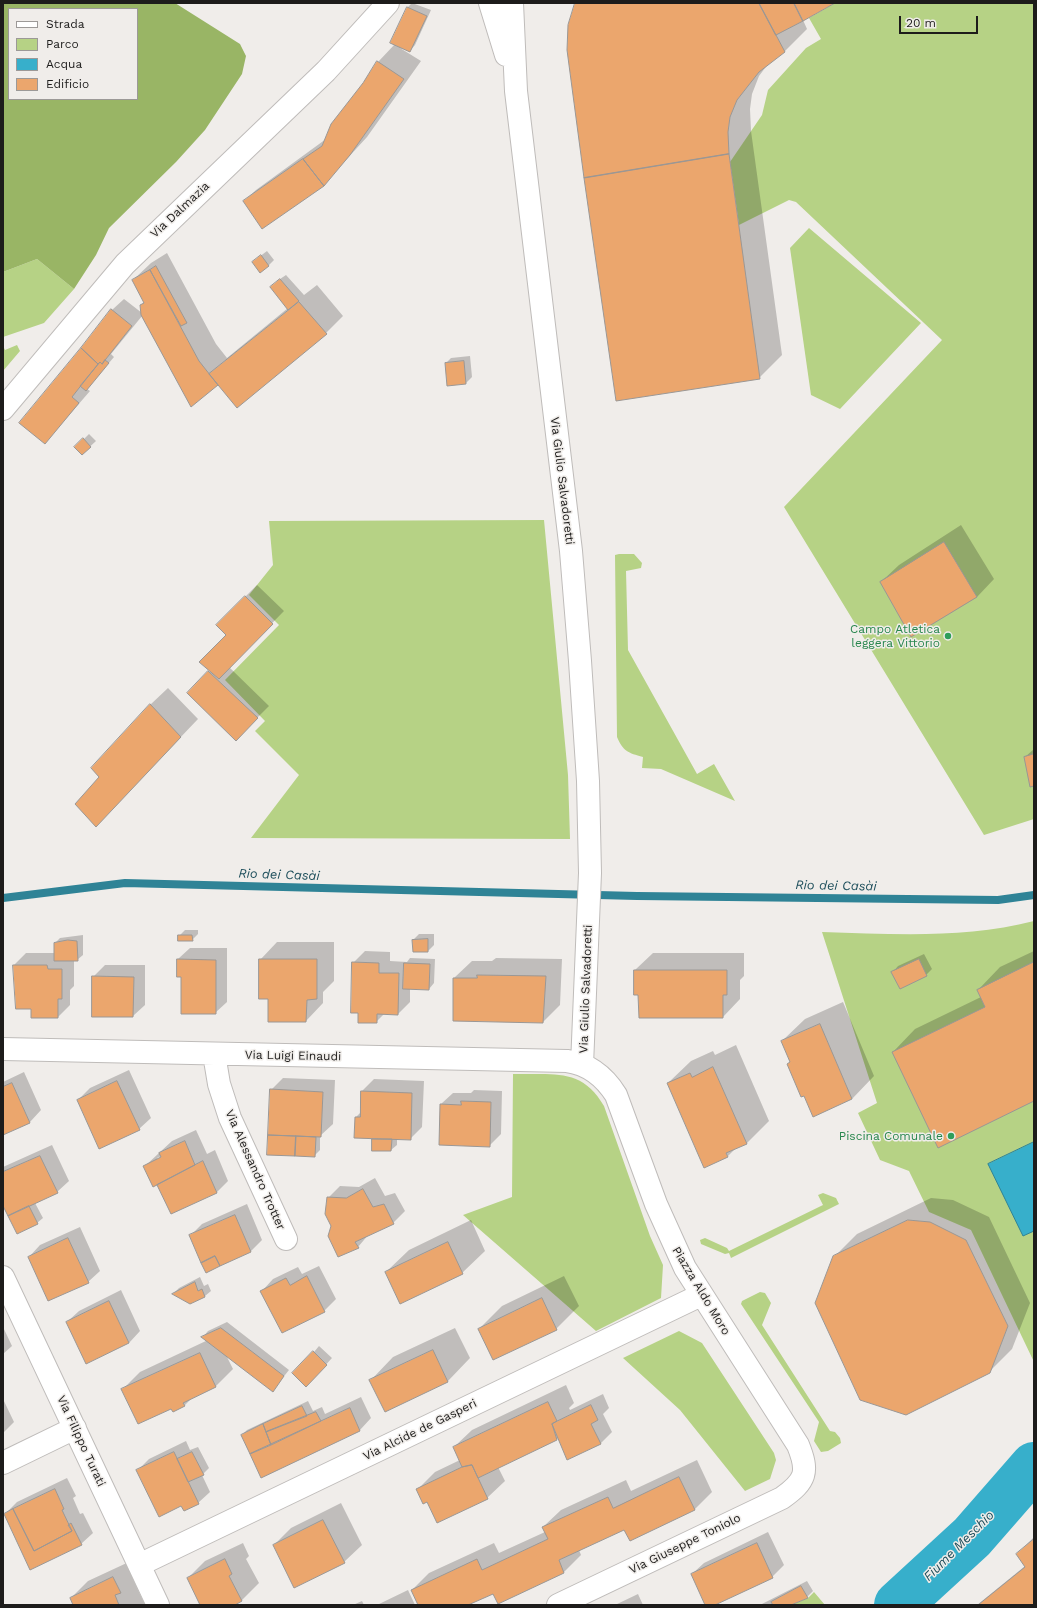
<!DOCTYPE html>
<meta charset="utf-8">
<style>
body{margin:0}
#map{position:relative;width:1037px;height:1608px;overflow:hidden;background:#f0edea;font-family:"Work Sans",sans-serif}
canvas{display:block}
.frame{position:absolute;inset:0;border:4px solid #1d1c1b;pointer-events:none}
.legend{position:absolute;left:8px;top:8px;width:130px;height:92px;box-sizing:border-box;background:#f0edea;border:1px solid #9c9997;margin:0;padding:5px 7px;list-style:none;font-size:12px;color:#1d1c1b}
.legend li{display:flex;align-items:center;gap:8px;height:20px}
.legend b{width:20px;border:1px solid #9c9997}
.scale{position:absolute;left:899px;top:16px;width:79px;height:18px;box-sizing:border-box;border:2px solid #1d1c1b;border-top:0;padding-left:5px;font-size:12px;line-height:14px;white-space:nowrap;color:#1d1c1b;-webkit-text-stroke:3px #f0edea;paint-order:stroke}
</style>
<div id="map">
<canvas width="1037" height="1608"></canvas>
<div class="frame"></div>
<ul class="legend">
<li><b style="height:5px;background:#fff"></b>Strada</li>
<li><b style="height:11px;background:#b6d285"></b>Parco</li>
<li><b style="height:11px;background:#37afcb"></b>Acqua</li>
<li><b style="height:11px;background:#eba66d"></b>Edificio</li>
</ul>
<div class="scale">20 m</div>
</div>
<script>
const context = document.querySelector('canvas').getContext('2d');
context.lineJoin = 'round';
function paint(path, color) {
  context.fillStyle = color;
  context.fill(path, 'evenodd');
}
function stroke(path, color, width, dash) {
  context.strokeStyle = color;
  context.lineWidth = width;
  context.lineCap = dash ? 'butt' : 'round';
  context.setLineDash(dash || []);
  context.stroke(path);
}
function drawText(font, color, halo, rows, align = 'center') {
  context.font = font + ' "Work Sans",sans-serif';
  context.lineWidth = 3;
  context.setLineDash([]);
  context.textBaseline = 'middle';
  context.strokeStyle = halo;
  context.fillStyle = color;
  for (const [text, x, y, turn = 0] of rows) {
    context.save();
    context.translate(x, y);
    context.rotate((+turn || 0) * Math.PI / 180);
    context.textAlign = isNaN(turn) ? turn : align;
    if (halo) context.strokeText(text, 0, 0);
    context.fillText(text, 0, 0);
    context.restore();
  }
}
const green = new Path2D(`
 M835 3H1034V819L984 835 784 507 942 340 796 202 789 200 739 225 730 162 762 115 768 90 806 48 821 39 809 18Z
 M809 228 921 323 840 409 811 395 790 248Z
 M37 259 74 289 44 323 3 337V272Z
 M17 345 20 351 3 371V346L5 350Z
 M544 520 568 775 570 839 251 838 299 775 255 731 265 721 225 680 279 625 249 595 273 565 269 521Z
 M619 554H634L642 563 641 568 626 571 628 650 697 774 714 764 735 801 661 769 642 768 643 757C628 753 623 751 617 737L615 555Z
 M1034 921V1362L971 1230 929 1212 909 1171 880 1160 858 1113 877 1103 822 932C893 934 965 939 1034 921Z
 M513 1074C552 1075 582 1067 604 1106L650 1236 663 1265 661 1298 596 1331 463 1215 512 1197Z
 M823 1193 836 1198 839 1204 731 1258 729 1253 725 1254 701 1244 700 1240 705 1238 727 1248 729 1251 823 1205 818 1195Z
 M760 1292 765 1293 771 1303 762 1325 830 1431 835 1432 840 1438 841 1443 828 1451 821 1452 814 1441 819 1422 741 1304 742 1301Z
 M679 1331 702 1343 774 1453 776 1460 770 1479 745 1491 680 1410 623 1358Z
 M814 1592 825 1605H791L808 1598Z`);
const forest = new Path2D(`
 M3 3H175L240 44 246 56 242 74 205 130 176 162 109 228 96 255 74 289 37 259 3 272ZM9 9H137V99H9Z`);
const water = new Path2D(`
 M1034 1142V1231L1023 1236 988 1164Z`);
const shadow = new Path2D(`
 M412 3 431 10 415 45 410 51 400 48 421 61 367 137 323 185 244 201 256 190 326 139 378 62 395 44 391 43 408 7Z
 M576 3H833L803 20 807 29 785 51 768 64 759 76 752 94 750 109 751 131 782 355 759 378Z
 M267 251 274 260 268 266 259 257Z
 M167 253 216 344 227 358 288 308 277 281 286 275 304 295 317 285 343 316 326 333 218 383 191 406 142 316 111 354 114 357 87 389 90 391 45 443 112 310 124 299 142 313 141 306 144 302 133 280 151 263Z
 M470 356 472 377 466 383 448 385 446 363 451 358Z
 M89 434 96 441 82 454 81 442Z
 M961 525 994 579 977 597 912 636 881 582 899 565Z
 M257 585 284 611 229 667 269 706 236 739 188 693 210 671 227 635 217 625Z
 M168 688 198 719 113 808 150 705Z
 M1034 749V785L1025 757Z
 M185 930H198V934L192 940 179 936Z
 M419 934H434V945L428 951 413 940Z
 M83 935V955L77 960H74V986L70 990V1005L58 1017 32 1008H17L14 965 26 953H55V943L60 938Z
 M277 942H334V981L323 992V1003L306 1021 269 998 260 960Z
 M190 948H227V1002L215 1013 182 975 178 959Z
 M365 951 390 952V961L407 962 410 958 435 959 434 983 429 989H410V1002L398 1014 385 1013 376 1022 353 963Z
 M1034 951V1100L893 1052 915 1029 981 997 978 990 1000 967Z
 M653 953H744V976L740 980V999L723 1017 639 994 635 970Z
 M924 954 932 969 926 975 893 972 898 966Z
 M496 958 562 959 560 1005 543 1022 454 978 472 961H492Z
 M105 965H145V1005L133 1016H93V977Z
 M843 1002 874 1076 852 1099 805 1094 788 1064 791 1061 782 1041 805 1019Z
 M736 1045 769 1121 746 1144 736 1148 728 1156 668 1083 691 1061 713 1051 715 1055Z
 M129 1070 151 1118 139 1129 78 1100 90 1088Z
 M24 1072 41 1110 30 1122 3 1134V1082Z
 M283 1078 335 1080 333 1124 320 1136V1150L314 1156 269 1154 271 1090Z
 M374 1079 424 1081 422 1127 410 1139 397 1138V1145L391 1150H373L375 1138 356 1137V1117L361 1112 362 1091Z
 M474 1090 502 1091 501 1134 489 1146 441 1104 453 1093H471Z
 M196 1130 207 1154 215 1150 228 1181 217 1192 171 1213 158 1183 145 1166 172 1141ZM166 1154 157 1161V1158Z
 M52 1145 69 1181 57 1192 35 1203 43 1218 37 1223 3 1204V1167Z
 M375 1178 385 1196 395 1193 405 1211 393 1223 369 1234 358 1247 339 1256 328 1198 340 1186 359 1187Z
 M931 1198 953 1200 989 1217 1030 1303 1012 1349 989 1372 834 1257 857 1234Z
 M247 1204 262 1240 251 1251 190 1236 202 1224Z
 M471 1220 485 1251 462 1273 386 1272 409 1250Z
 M80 1227 100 1271 88 1282 29 1257 40 1245Z
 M319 1266 336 1299 324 1311 262 1291 273 1279 298 1267 302 1274Z
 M564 1276 579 1306 556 1329H479L502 1306Z
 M200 1277 204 1286 208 1284 211 1291 205 1296 190 1303 174 1293 179 1288Z
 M121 1290 140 1331 129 1343 67 1322 79 1311Z
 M227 1322 289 1370 273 1390 226 1355 233 1369 216 1386 192 1398 184 1406 172 1407 123 1389 140 1372 208 1340 203 1337 208 1331Z
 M3 1327 12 1346 3 1354Z
 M455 1328 470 1358 448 1381 386 1411 371 1380 393 1357Z
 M319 1346 332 1358 312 1380 314 1352Z
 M566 1385 574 1403 569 1408 570 1410 603 1394 609 1408 603 1414 612 1432 600 1444 559 1438 498 1467 505 1481 487 1498 428 1501 417 1490 435 1472 460 1460 454 1447 472 1430Z
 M361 1397 371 1418 360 1430 262 1477 242 1435 247 1430 308 1401 313 1411 322 1407 325 1414Z
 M3 1399 14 1422 3 1433Z
 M186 1441 190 1450 198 1447 209 1468 202 1475 210 1492 198 1503 182 1505 138 1470 149 1459Z
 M697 1460 712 1492 694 1510 625 1529 579 1550 581 1555 564 1572 498 1603 493 1592 466 1605H419L412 1590 429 1573 494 1543 499 1553 545 1532 543 1527 561 1510 626 1480 631 1491Z
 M67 1478 76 1496 73 1498 80 1514 83 1513 93 1533 81 1544 5 1514 17 1502Z
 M341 1503 362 1545 344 1562 274 1545 291 1528Z
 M768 1532 784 1565 772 1577 712 1605H706L692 1574 704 1563Z
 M1034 1537V1602L1031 1605H977L1025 1566 1017 1554Z
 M243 1543 249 1556 246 1559 259 1583 242 1600 233 1605H201L188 1578 205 1561Z
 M131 1561 137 1574 133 1579 145 1605H74L71 1598 88 1581Z
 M807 1581 813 1591 807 1597 789 1605H760Z
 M408 1590 415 1605H377Z
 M638 1594 643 1605H615Z
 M362 1601 364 1605H353Z`);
const stream = new Path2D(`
 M3 898 125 883 637 896 998 900 1034 895`);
const river = new Path2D(`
 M898 1605 972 1537 1034 1466`);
const building = new Path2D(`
 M575 3H759L785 52 759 72 737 100 730 117 728 132 729 154 584 178 567 50 568 25Z
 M759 3H794L803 21 776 35Z
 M794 3H835L803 21Z
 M407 7 427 16 410 52 390 43Z
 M377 61 404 79 350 155 324 186 303 159 322 146 331 124 363 83Z
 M729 154 760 379 616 401 584 178Z
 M303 159 324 186 262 229 243 201Z
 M261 255 269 266 260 273 252 262Z
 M156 266 187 323 181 326 150 270Z
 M150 270 199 361 218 385 191 407 141 315 140 305 144 303 132 280Z
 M280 279 299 301 288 310 270 287Z
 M299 302 327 334 237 408 209 374Z
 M111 309 132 326 102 364 100 362 98 364 81 348Z
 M81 348 98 364 72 397 79 403 45 444 19 423Z
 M105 360 109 363 86 391 80 386 100 362 102 364Z
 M464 361 466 384 447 386 445 363Z
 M83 438 91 447 82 455 74 447Z
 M944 542 977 597 911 637 880 582Z
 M245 596 273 624 219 679 199 662 226 635 216 625Z
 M208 671 258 718 236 741 187 693Z
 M150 704 181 737 96 827 75 804 99 777 91 768Z
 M1034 754V786L1030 787 1024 757Z
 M178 935H192L193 941H178Z
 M428 939V952H413L412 940Z
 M68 940 77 941 78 961H54V943Z
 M177 959 216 960V1014H181V977H177Z
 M259 959H317V999L307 1000 306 1022H268V999H259Z
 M919 959 927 976 900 989 891 972Z
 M352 962 379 963V973H399L398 1015 377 1014V1023H358V1013H351Z
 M1034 962V1101L938 1148 892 1052 985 1007 977 990Z
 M404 963 430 964 429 990 403 989Z
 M13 965H47L48 969H62V999H58V1018H31V1009H16Z
 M634 970H727V995H723V1018H639L638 995H634Z
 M477 975 546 976 543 1023 453 1021V978H477Z
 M92 976 134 977 133 1017H92Z
 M820 1024 852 1099 813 1117 804 1096 801 1097 787 1064 790 1062 781 1041Z
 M713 1067 747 1144 726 1153 728 1157 704 1168 667 1083 690 1073 692 1077Z
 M117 1081 140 1130 99 1149 77 1100Z
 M12 1083 30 1123 3 1135V1087Z
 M270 1089 323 1092 321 1137 268 1135Z
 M361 1091 412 1093 411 1140 354 1138 355 1117H360Z
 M461 1101 491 1102 490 1147 439 1145 440 1104 461 1105Z
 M268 1135 296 1136 295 1156 267 1155Z
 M296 1136 316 1137 315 1157 295 1156Z
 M372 1139H392L391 1151H372Z
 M185 1141 195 1165 153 1187 143 1166 161 1157 159 1153Z
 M40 1156 58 1193 8 1216 3 1206V1172Z
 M203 1161 217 1193 171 1214 157 1185Z
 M363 1189 373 1207 384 1204 394 1224 355 1242 359 1248 338 1257 328 1236 331 1226 325 1214 327 1197 346 1198Z
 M29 1206 38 1224 17 1234 8 1216Z
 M235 1215 251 1252 220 1266 215 1256 201 1263 189 1235Z
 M908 1220 930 1222 966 1240 1008 1326 990 1373 906 1415 860 1400 815 1303 833 1256Z
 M68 1238 89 1283 48 1301 28 1257Z
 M448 1242 463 1274 400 1304 385 1272Z
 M215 1256 220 1266 206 1273 201 1263Z
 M307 1276 325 1312 282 1333 260 1291 286 1278 290 1285Z
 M195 1282 198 1291 202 1289 205 1297 190 1304 172 1294Z
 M542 1298 557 1330 493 1360 478 1329Z
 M109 1301 129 1343 86 1364 66 1322Z
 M221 1328 284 1376 273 1392 201 1337Z
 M433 1350 448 1382 385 1412 369 1380Z
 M313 1351 327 1365 306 1387 292 1373Z
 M200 1353 216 1387 183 1403 185 1406 173 1412 171 1409 138 1424 121 1389Z
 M548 1402 557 1421 552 1424 557 1440 478 1478 472 1465 462 1467 453 1447Z
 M591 1405 598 1420 591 1424 601 1444 567 1460 552 1424Z
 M302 1406 307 1416 266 1432 263 1424Z
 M350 1408 360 1431 261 1478 250 1454Z
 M316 1412 321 1421 271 1445 266 1432Z
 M263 1424 271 1445 250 1454 241 1435Z
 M174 1452 199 1504 184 1511 181 1506 159 1517 136 1470Z
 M192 1452 204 1475 188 1482 177 1459Z
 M472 1465 488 1499 437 1523 427 1502 423 1504 416 1489 462 1467Z
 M679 1477 695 1510 630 1541 624 1530 559 1560 564 1573 498 1604 493 1594 468 1605H418L411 1590 477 1559 482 1570 548 1539 542 1527 608 1497 613 1508Z
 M55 1489 64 1509 62 1510 72 1531 34 1551 13 1509Z
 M13 1509 34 1551 72 1531 68 1525 71 1523 82 1545 30 1570 4 1514Z
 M323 1520 345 1563 294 1588 273 1545Z
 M1034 1539V1604L1032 1605H978L1025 1567 1016 1554Z
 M757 1543 773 1578 715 1605H705L691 1574Z
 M225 1559 232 1574 229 1576 242 1601 235 1605H200L187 1578Z
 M113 1577 121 1593 115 1595 119 1605H73L70 1598Z
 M801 1586 808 1598 791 1605H773L771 1602Z`);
const minor = new Path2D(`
 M490 3 506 55
 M512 3 516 91 571 551 580 661 588 781 590 873 582 1065
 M3 1049 567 1061C589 1064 604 1076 616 1095L656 1204 685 1268 798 1445C809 1472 806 1481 782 1498L558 1605
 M214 1054 219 1084 230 1118 286 1239
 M3 1277 158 1605
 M3 1463 75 1428
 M139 1565 701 1295`);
const major = new Path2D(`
 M3 409 125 264 326 71 388 3`);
const markers = [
 [948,636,4,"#2e9e5b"],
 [951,1136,4,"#2e9e5b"]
];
const streetNames = [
 ["Via Dalmazia",180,210,-43],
 ["Via Giulio Salvadoretti",562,481,83],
 ["Via Giulio Salvadoretti",586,989,-88],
 ["Via Luigi Einaudi",293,1056,1],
 ["Via Alessandro Trotter",255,1170,66],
 ["Piazza Aldo Moro",701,1291,59],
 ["Via Alcide de Gasperi",420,1430,-26],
 ["Via Filippo Turati",81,1441,65],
 ["Via Giuseppe Toniolo",685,1544,-26]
];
const leisureNames = [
 ["Campo Atletica",940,629],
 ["leggera Vittorio",940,643],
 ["Piscina Comunale",943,1136]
];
const waterNames = [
 ["Rio dei Casài",279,875,2],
 ["Rio dei Casài",836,886,1],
 ["Fiume Meschio",959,1546,-45]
];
paint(green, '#b6d285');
paint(forest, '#99b565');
paint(water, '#37afcb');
stroke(water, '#2f8396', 1);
paint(shadow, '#0003');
stroke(stream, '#2f8396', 8);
stroke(river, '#37afcb', 48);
paint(building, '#eba66d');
stroke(building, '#9a9795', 1);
stroke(minor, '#bfbcba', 24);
stroke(major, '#bfbcba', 24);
stroke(minor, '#fff', 22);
stroke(major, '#fff', 22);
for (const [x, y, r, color] of markers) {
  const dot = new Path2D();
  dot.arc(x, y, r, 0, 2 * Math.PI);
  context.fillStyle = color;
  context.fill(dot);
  stroke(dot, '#f0edea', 1.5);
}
drawText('12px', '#1d1c1b', '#f0edea', streetNames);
drawText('12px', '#27864d', '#f0edea', leisureNames, 'right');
drawText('italic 13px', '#1d4e5b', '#f0edea', waterNames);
</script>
